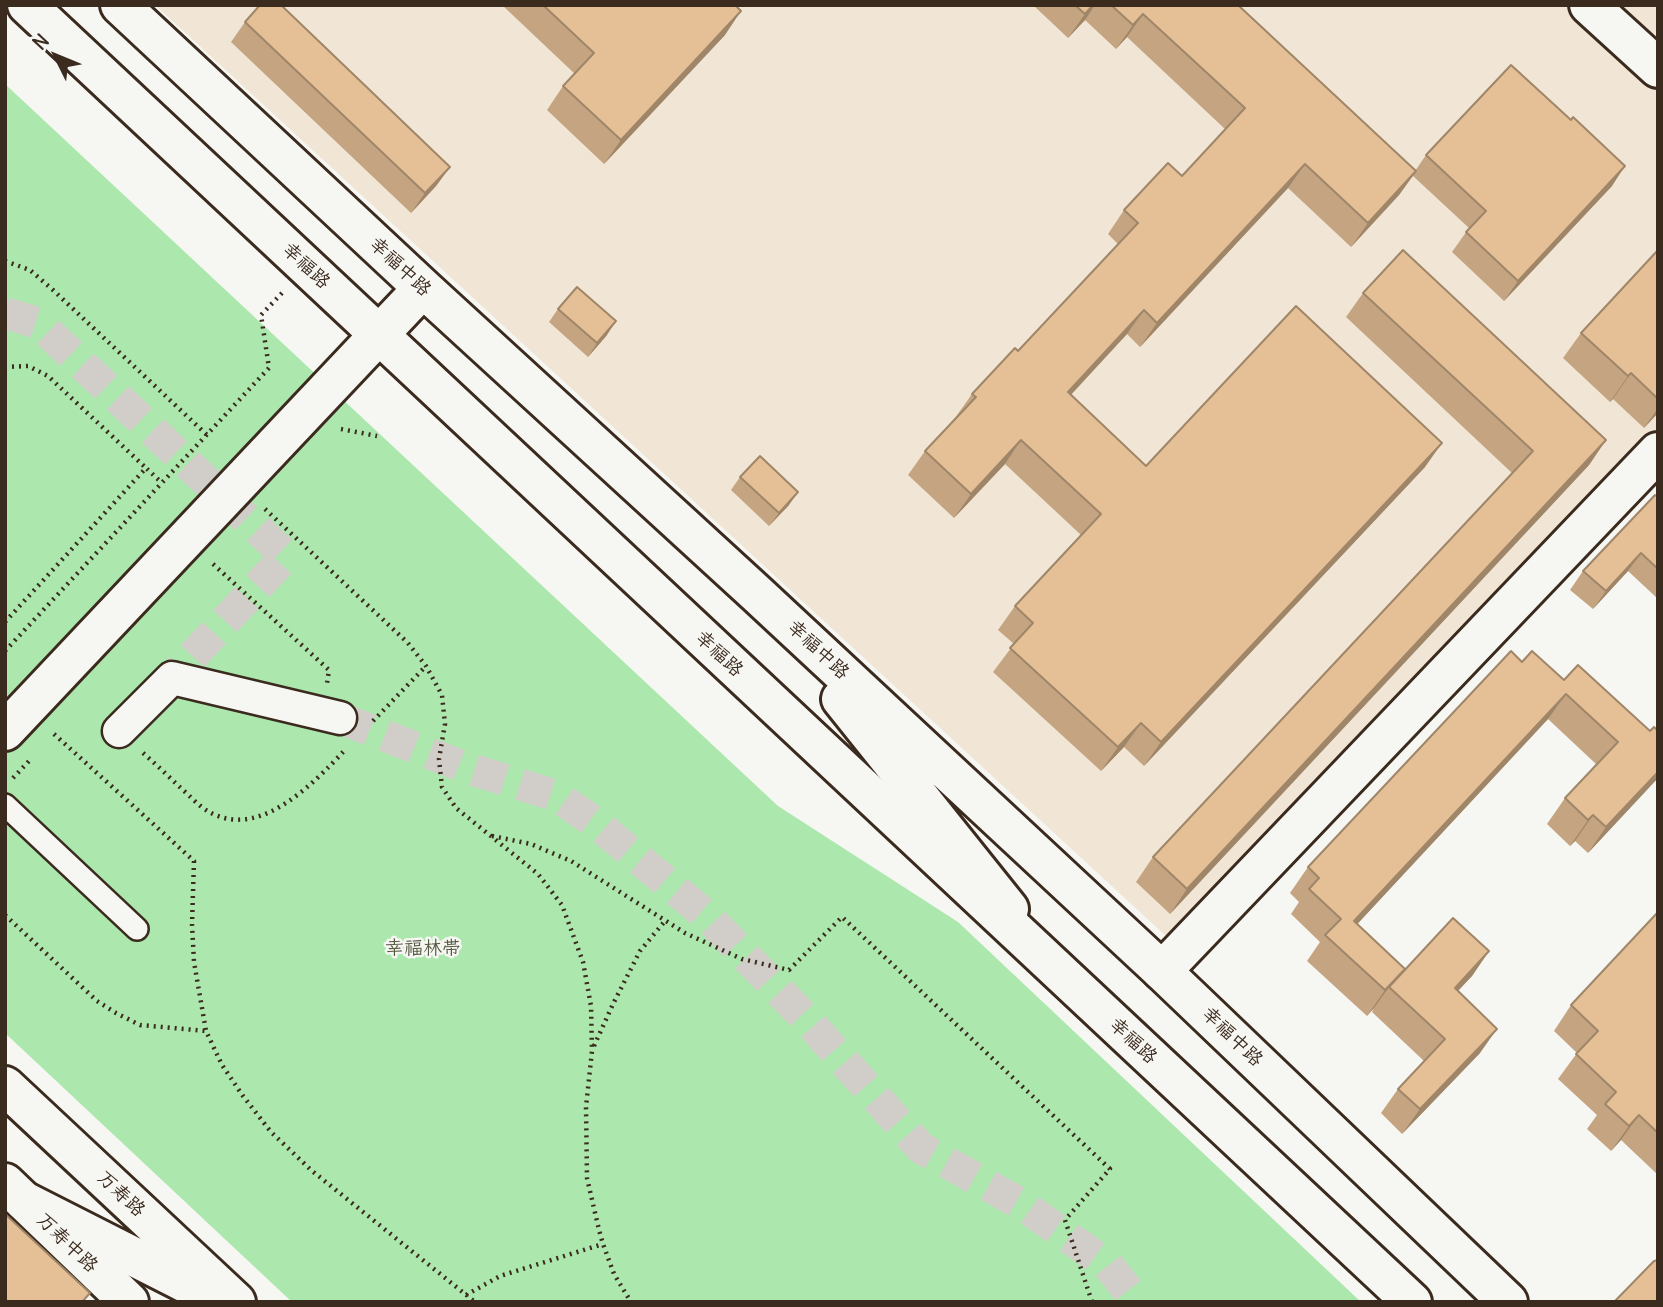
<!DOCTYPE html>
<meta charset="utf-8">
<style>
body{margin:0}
#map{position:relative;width:1663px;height:1307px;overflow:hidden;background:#f6f6f2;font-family:Delius,sans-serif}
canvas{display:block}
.frame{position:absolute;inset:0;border:7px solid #3b2a1e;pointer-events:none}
.north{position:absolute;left:21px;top:21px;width:70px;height:70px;-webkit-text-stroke:5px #f6f6f2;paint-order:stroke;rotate:313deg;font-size:19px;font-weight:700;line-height:28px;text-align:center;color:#3b2a1e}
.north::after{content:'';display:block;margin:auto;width:24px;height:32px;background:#3b2a1e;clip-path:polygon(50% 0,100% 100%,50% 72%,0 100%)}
</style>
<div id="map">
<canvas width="1663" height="1307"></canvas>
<div class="frame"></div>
<div class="north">N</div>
</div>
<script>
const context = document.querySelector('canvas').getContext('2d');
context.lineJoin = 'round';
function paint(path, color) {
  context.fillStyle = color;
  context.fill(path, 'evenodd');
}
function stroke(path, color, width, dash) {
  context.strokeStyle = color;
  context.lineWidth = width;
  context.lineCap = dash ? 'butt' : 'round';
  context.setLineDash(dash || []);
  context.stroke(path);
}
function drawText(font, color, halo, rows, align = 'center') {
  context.font = font + ' Delius,"LXGW WenKai TC",sans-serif';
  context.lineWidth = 5;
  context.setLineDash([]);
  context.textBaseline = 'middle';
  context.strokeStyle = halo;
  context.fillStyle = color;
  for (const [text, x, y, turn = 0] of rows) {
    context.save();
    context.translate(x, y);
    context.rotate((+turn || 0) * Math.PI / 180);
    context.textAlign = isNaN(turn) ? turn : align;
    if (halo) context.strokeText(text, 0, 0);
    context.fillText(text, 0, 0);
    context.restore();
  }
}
const built = new Path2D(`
 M155 5H1658V429L1167 937Z`);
const green = new Path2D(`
 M5 84 778 806 958 922 1361 1302H292L5 1033Z`);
const pedestrianTunnel = new Path2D(`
 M5 313 38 323 286 556 172 678
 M340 718 464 767 557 796 597 824 707 916 809 1022 921 1148 1021 1204 1108 1265 1137 1302`);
const path = new Path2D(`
 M5 261 30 270 53 290 207 435
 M5 367 28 366 48 376 146 468
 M341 429 377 436
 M265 509 408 643 426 666 442 695 445 724 439 759 442 787 456 808 538 874 562 905 583 962 591 1006 592 1051 586 1107 587 1178 599 1230 603 1244 614 1274 631 1302
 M213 564 329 670 327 683
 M5 622 146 468 162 483
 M5 651 269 368 261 315 283 292
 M373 721 426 666
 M54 734 194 861 192 924 194 962 206 1031 222 1065 243 1096 271 1132 311 1170 475 1302
 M143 753C157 765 170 778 183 790 190 796 196 803 203 808 255 845 312 785 345 750
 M13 778 29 761
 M492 836 531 844 571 861 685 933 742 959 789 970 842 917 1110 1169 1065 1220 1092 1302
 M5 915 97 1001 116 1013 140 1025 206 1031
 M594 1046 613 1004 640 951 665 921
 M466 1295 500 1276 603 1244`);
const service = new Path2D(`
 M5 805 137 929`);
const pedestrian = new Path2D(`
 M119 731 172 678 340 718`);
const minor = new Path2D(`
 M1589 5 1658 68
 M1162 971 1658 452`);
const secondary = new Path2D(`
 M120 5 423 288 757 594 1162 971 1508 1302
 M841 699 1009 909
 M5 731 423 288
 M5 1183 129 1302`);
const primary = new Path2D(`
 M27 5 1412 1302
 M5 1086 236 1302
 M24 1201 213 1297`);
const wall = new Path2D(`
 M502 5H735L725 35 604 164 547 110 563 86 575 74Z
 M1033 5H1238L1415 171 1426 155 1612 186 1504 301 1452 252 1469 228 1413 176 1399 195 1351 247 1288 188 1140 347 1127 334 1071 395 1146 466 1425 467 1144 766 1124 747 1101 771 993 672 1014 644 998 630 1015 606 1081 535 1005 464 954 518 908 475 925 451 955 418 972 394 1018 351 1118 244 1108 234 1124 210 1182 176 1225 129 1127 37 1116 49 1085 20 1068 38Z
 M245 22 450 167 436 186 411 213 231 42Z
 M1658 250V413L1644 428 1613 399 1610 402 1563 358 1581 333Z
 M1363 293 1606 440 1589 465 1170 914 1136 882 1153 857 1512 473 1346 317Z
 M558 309 607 335 588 357 549 322Z
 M740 477 789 505 769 526 731 490Z
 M1658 497V599L1628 571 1593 609 1570 590 1583 571Z
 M1522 662 1564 680 1650 731H1658V778L1588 853 1575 841 1570 846 1547 824 1565 798 1596 764 1548 719 1357 924 1405 969 1489 951 1472 976 1458 991 1480 1053 1402 1134 1381 1113 1398 1089 1424 1061 1372 1012 1374 1008 1367 1016 1307 961 1320 942 1291 914 1299 902 1290 893 1308 867Z
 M1658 912V1175L1621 1140 1611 1151 1587 1129 1597 1115 1558 1079 1577 1053 1554 1031 1571 1005Z`);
const shadedWall = new Path2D(`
 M1093 5H1095L1085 20 1068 38 1085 14Z
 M741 11 725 35 604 164 621 140Z
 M1143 14 1127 37 1116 49 1133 25Z
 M1305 164 1288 188 1140 347 1157 323Z
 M1625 166 1612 186 1504 301 1518 281Z
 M450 167 436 186 411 213 425 193Z
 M1416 171 1399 195 1351 247 1368 223Z
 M1144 310 1127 334 1051 416 1068 392Z
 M616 321 607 335 588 357 597 343Z
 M1631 373 1613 399 1610 402 1628 376Z
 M1658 408V413L1644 428Z
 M1021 440 1005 464 954 518 971 494Z
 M1606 440 1589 465 1170 914 1187 889Z
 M1442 443 1425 467 1144 766 1161 742Z
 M798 492 789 505 769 526 779 513Z
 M1641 553 1628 571 1593 609 1606 591Z
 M1566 694 1548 719 1336 947 1354 921Z
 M1141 723 1124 747 1101 771 1118 747Z
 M1658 772V778L1588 853 1606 827Z
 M1593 815 1575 841 1570 846 1588 820Z
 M1489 951 1472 976 1437 1013 1455 988Z
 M1405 969 1389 987 1374 1008 1367 1016 1385 990Z
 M1497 1029 1480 1053 1402 1134 1420 1109Z
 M1639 1115 1621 1140 1611 1151 1629 1126Z`);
const building = new Path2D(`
 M260 5H281L450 167 425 193 245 22Z
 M543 5H735L741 11 621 140 563 86 594 53Z
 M1075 5H1093L1085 14Z
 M1111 5H1238L1416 171 1368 223 1305 164 1157 323 1144 310 1068 392 1146 466 1296 306 1442 443 1161 742 1141 723 1118 747 1010 648 1033 623 1015 606 1101 514 1021 440 971 494 925 451 976 397 972 394 1015 348 1018 351 1138 223 1124 210 1168 163 1182 176 1245 108 1143 14 1133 25Z
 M1511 65 1571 120 1573 117 1625 166 1518 281 1466 232 1486 211 1426 155Z
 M1403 250 1606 440 1187 889 1153 857 1533 451 1363 293Z
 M1658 250V399L1631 373 1628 376 1581 333Z
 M577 287 616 321 597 343 558 309Z
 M760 456 798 492 779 513 740 477Z
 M1655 495 1658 497V569L1641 553 1606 591 1583 571Z
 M1511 651 1522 662 1532 651 1564 680 1578 665 1650 731 1654 727 1658 731V772L1606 827 1593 815 1588 820 1565 798 1618 742 1566 694 1354 921 1405 969 1385 990 1325 935 1341 919 1309 889 1319 878 1308 867Z
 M1658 912V1133L1639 1115 1629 1126 1605 1104 1616 1092 1576 1054 1598 1031 1571 1005Z
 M1453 918 1489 951 1455 988 1497 1029 1420 1109 1398 1089 1445 1039 1389 987Z
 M5 1214 90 1293 82 1302H5Z
 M1658 1260V1302H1614L1654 1261Z`);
const streetNames = [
 ["幸福路",306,266,43],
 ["幸福中路",400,267,43],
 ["幸福中路",818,650,43],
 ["幸福路",719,654,43],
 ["幸福中路",1232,1037,44],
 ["幸福路",1133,1041,43],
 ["万寿路",121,1194,43],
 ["万寿中路",67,1243,44]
];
const parkNames = [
 ["幸福林带",423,949]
];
paint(built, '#f1e6d6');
paint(green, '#ace8ae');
stroke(pedestrianTunnel, '#d1cdc8', 32, [32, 16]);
stroke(service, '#3b2a1e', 26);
stroke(pedestrian, '#3b2a1e', 37);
stroke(minor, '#3b2a1e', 44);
stroke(secondary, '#3b2a1e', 44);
stroke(primary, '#3b2a1e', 44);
stroke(path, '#3b2a1e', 4.5, [2, 5]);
stroke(service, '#f6f6f2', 21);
stroke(pedestrian, '#f6f6f2', 32);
stroke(minor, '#f6f6f2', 38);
stroke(secondary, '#f6f6f2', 38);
stroke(primary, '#f6f6f2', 38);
paint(wall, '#c5a581');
paint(shadedWall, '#a08669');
paint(building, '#e5c096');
stroke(building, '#a08669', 2);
drawText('19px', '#3b2a1e', '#f6f6f2', streetNames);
drawText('19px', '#575a42', '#f6f6f2', parkNames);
</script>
